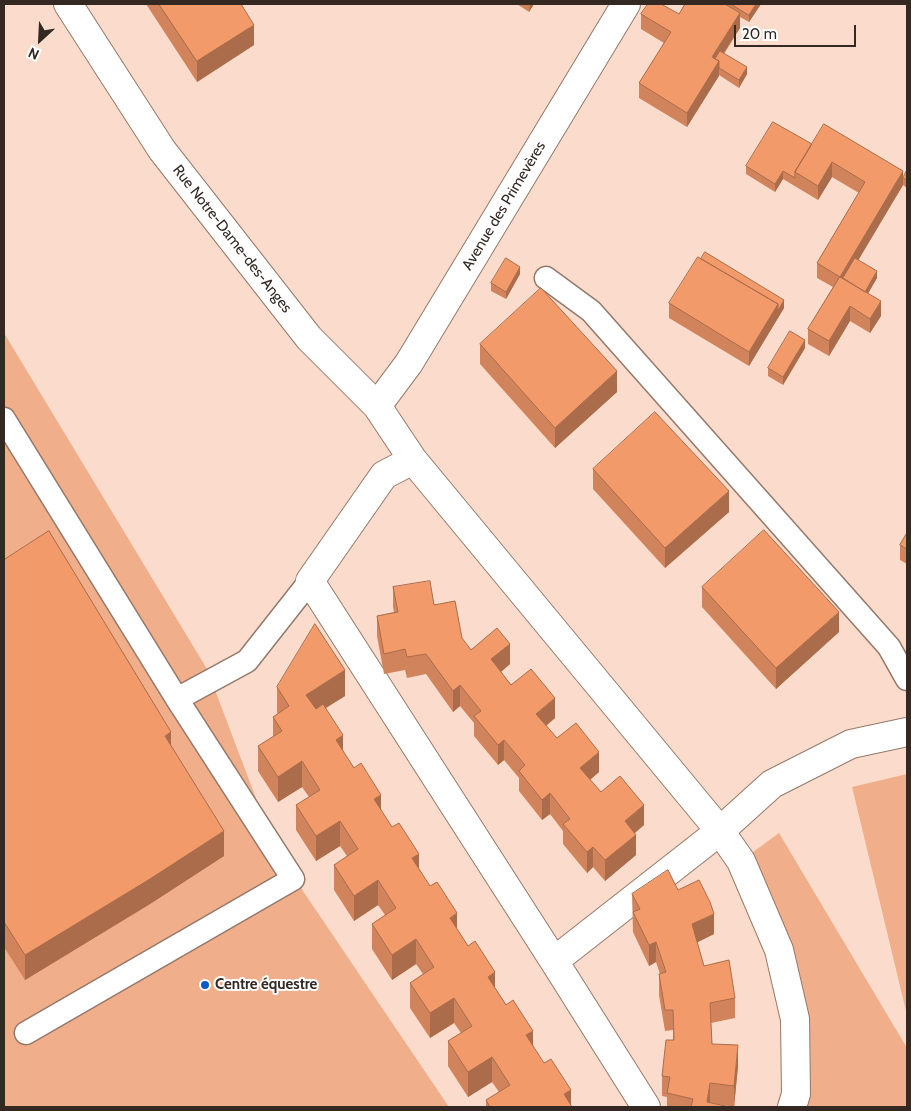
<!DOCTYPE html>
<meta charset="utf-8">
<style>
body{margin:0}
#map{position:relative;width:911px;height:1111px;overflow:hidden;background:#fbdccc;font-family:Cabin,sans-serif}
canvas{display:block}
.frame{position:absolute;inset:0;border:5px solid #332822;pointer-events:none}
.north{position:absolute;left:15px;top:15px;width:50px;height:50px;-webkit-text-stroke:4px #fff;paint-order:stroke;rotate:205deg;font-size:14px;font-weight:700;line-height:20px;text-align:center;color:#332822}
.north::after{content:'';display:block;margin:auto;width:18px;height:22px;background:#332822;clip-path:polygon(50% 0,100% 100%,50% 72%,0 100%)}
.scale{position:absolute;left:734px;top:25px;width:122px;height:22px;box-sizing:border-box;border:2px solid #332822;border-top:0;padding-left:6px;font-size:15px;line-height:18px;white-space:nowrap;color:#332822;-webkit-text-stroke:4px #fff;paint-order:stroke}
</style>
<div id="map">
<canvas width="911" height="1111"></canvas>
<div class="frame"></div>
<div class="north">N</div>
<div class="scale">20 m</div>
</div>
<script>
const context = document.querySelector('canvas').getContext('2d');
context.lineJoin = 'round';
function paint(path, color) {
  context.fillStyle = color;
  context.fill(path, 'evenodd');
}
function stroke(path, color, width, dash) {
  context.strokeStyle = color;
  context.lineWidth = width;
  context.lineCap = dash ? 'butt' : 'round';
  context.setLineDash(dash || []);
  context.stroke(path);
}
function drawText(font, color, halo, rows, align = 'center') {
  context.font = font + ' Cabin,sans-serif';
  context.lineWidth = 4;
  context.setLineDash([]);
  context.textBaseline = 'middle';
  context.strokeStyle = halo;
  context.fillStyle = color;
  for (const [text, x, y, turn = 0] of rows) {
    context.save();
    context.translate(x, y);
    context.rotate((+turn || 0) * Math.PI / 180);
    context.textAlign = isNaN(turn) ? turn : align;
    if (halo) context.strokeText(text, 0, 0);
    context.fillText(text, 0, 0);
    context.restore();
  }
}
const green = new Path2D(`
 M4 333 207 669 276 851 449 1107H4Z
 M907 774V1015L852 787Z
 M779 833 907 1048V1107H792L795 1019 741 861Z`);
const lane = new Path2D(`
 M546 278 591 311 889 647 907 679
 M4 419 177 699 293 879 26 1033
 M177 699 247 661 310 581`);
const street = new Path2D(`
 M68 4 162 150 309 338 377 406 413 460 720 831 741 861 779 950 795 1019 796 1094 792 1107
 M377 406 409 363 626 4
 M413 460 384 475 310 581 554 961 646 1107
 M554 961 720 831 772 784 851 744 907 732`);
const wall = new Path2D(`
 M146 4H241L254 45 197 82Z
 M517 4H534L529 12Z
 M685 4H761L749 22 740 17V28L724 54 747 74 739 88 719 75 687 127 639 98V83L664 43 641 29V14H679Z
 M812 144 903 178 907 170V188L903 185 858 260 877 278 868 293 881 316 870 333 850 321 829 356 808 344V329L833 287 817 278V263L859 193 832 177 818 200 783 179 775 192 746 174V166Z
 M520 274 506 299 491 291V283Z
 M669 303 784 308 749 366 669 318Z
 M480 344 617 392 555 448 480 364Z
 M805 348 783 385 768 376V368Z
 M593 469 729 512 665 568 593 489Z
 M907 533V564L900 560V545Z
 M4 560 171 746 224 856 150 904 25 980 4 947Z
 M393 587 434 605 471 650 510 664 501 672 511 685 555 718 546 726 557 738 599 772 590 780 601 792 644 825 635 833 636 855 605 881 593 867 587 873 563 844V831L550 814 542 820 519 791V778L504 760 498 765 474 736V723L460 706 453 712 426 674 407 678 405 670 384 674 377 636V616L394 612 393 607Z
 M702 587 839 632 776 689 702 607Z
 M277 687 345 696 326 708 343 752 572 1107H486V1100L499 1092 492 1082 468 1097 448 1066V1041L461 1033 454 1023 430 1038 410 1008V983L423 974 416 964 392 980 372 949V924L385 915 378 905 354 921 334 890V865L347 856 340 846 316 861 296 830V805L309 797 302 787 278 802 258 771V746L273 737V717L278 714 277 712Z
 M678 890 714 934 697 942 704 966 735 998V1018L711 1023 712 1044 738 1066 734 1107 717 1104 730 1107H667V1097L662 1096V1076L673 1040V1030L665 1031 659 995V974H660L656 962 649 966 633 932 632 894Z`);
const shadedWall = new Path2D(`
 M530 4H534L529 12Z
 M756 4H761L749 22V15Z
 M740 13V28L715 66 712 57Z
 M254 25V45L197 82V61Z
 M719 61V76L687 127V113Z
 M747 67V74L739 88V80Z
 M832 162V177L818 200V186Z
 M783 171V179L775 192V184Z
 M903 171V185L843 286 840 277Z
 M520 267V274L506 299V292Z
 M877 271V278L862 304V296Z
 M784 300V308L749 366V352L778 304Z
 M881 301V316L870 333V319Z
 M850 306V321L829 356V341Z
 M805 340V348L783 385V377Z
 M617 371V392L555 448V428Z
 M729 491V512L665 568V548Z
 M839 612V632L776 689V668Z
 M510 644V664L491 680V659Z
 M345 670V696L306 720V695Z
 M460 685V706L453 712V691Z
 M555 698V718L536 734V714Z
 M171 732V757L165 736Z
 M343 735V760L336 740Z
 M504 740V760L498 765V745Z
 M599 752V772L580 788V768Z
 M302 761V787L278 802V777Z
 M550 793V814L542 820V800Z
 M381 795V820L374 799Z
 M644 805V825L625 841V821Z
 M340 821V846L316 861V836Z
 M224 831V856L150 904 25 980V955Z
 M636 835V855L605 881V860Z
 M593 847V867L587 873V852Z
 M419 854V879L412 858Z
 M378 880V905L354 921V896Z
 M457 913V938L450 918Z
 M714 914V934L692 945V924Z
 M416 939V964L392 980V955Z
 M656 942V962L649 966V945Z
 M495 972V997L488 977Z
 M454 998V1023L430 1038V1013Z
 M533 1031V1056L526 1035Z
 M738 1045V1066L734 1107V1086Z
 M492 1057V1082L468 1097V1072Z
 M710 1083V1103L707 1102Z
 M571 1090V1107L564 1094Z`);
const building = new Path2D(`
 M159 4H241L254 25 197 61Z
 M648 4H661L679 14 685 4H725L740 13 712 57 719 61 687 113 639 83 671 32 641 14Z
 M731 4H756L749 15Z
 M720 51 747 67 739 80 719 68V61L715 59Z
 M773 122 812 144 795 172V178L783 171 775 184 746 166Z
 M824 124 903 171 840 277 817 263 865 182 832 162 818 186 795 172Z
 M907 170V180L903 178Z
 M705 252 784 300 778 311V304L701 259Z
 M698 257 778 304 749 352 669 303Z
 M506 258 520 267 506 292 491 283Z
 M855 258 877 271 865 292 843 278Z
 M840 277 881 301 870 319 850 306 829 341 808 329Z
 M541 288 617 371 555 428 480 344Z
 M790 331 805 340 783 377 768 368Z
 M655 412 729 491 665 548 593 469Z
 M764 530 839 612 776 668 702 587Z
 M49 531 171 732 165 736 224 831 150 879 25 955 4 922V560Z
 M907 533V549L900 545Z
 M430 581 434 605 455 601 462 638 471 650 497 628 510 644 491 659 511 685 531 669 555 698 536 714 557 738 576 723 599 752 580 768 601 792 620 776 644 805 625 821 636 835 605 860 593 847 587 852 563 824 570 819 550 793 542 800 519 771 525 765 504 740 498 745 474 716 481 711 460 685 453 691 426 654 407 657 405 649 384 654 377 616 398 612 393 587Z
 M315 624 345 670 306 695 316 709 323 704 343 735 336 740 354 768 361 763 381 795 374 799 392 827 399 823 419 854 412 858 430 886 437 882 457 913 450 918 468 946 475 941 495 972 488 977 506 1005 513 1000 533 1031 526 1035 544 1063 551 1059 571 1090 564 1094 572 1107H490L486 1100 510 1085 492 1057 468 1072 448 1041 472 1026 454 998 430 1013 410 983 434 967 416 939 392 955 372 924 396 908 378 880 354 896 334 865 358 849 340 821 316 836 296 805 320 790 302 761 278 777 258 746 282 731 273 717 289 706 277 687Z
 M668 870 678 890 699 880 710 902 714 914 692 924 704 966 729 960 735 998 710 1003 712 1044 738 1045 734 1086 710 1083 707 1102 730 1107H691L693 1099 667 1093 670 1077 662 1076 666 1040H674L673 1010H665L659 974 666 972 656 942 649 945 633 912 640 909 632 894Z`);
const markers = [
 [205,985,5,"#0c5bc5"]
];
const streetNames = [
 ["Avenue des Primevères",504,206,-59],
 ["Rue Notre-Dame-des-Anges",232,239,52]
];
const poiNames = [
 ["Centre équestre",215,985]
];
paint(green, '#f1ae8b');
stroke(lane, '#94796a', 25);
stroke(street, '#94796a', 30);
stroke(lane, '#fff', 22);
stroke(street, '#fff', 28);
paint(wall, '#d1845b');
paint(shadedWall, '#aa6c4a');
paint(building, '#f39a6a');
stroke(building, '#aa6c4a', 1);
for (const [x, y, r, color] of markers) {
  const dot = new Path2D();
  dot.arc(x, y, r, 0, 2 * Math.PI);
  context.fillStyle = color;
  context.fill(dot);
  stroke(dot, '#fff', 2);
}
drawText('15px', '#332822', '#fff', streetNames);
drawText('bold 15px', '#332822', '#fff', poiNames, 'left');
</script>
